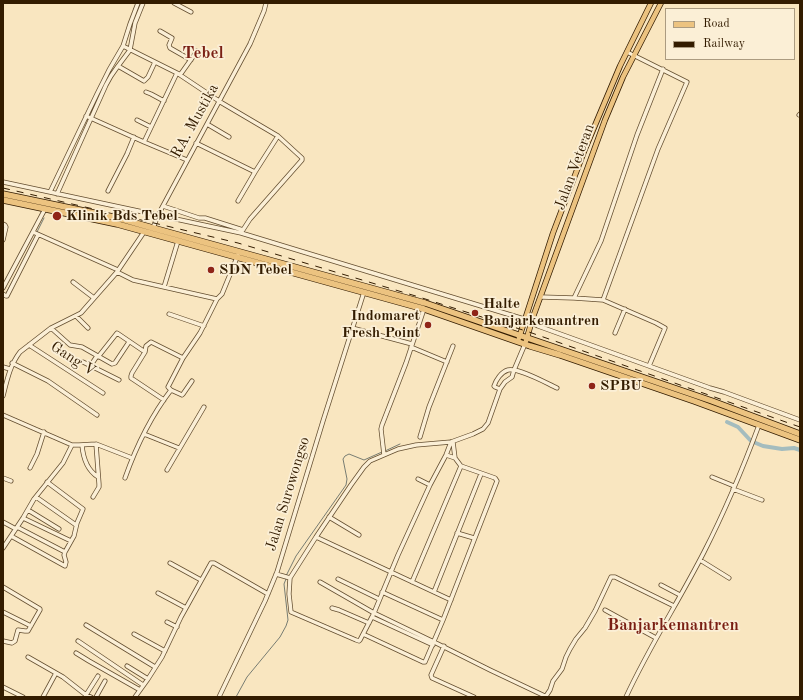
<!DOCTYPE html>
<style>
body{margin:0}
#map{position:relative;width:803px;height:700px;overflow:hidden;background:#f9e6c0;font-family:"Old Standard TT",serif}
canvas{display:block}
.frame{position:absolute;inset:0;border:4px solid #331c00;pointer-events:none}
.legend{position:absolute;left:665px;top:8px;width:130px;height:52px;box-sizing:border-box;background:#fbefd6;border:1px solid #ab9b80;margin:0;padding:5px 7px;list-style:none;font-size:12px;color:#331c00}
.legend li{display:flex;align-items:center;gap:8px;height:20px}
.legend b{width:20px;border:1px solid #ab9b80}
</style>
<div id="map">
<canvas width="803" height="700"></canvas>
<div class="frame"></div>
<ul class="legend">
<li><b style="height:5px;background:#ecc380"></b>Road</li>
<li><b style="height:5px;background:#331c00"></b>Railway</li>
</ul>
</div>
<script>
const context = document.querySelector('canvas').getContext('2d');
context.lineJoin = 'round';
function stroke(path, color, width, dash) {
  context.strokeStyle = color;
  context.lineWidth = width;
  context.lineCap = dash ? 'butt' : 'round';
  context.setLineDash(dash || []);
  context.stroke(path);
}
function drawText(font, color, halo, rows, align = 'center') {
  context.font = font + ' "Old Standard TT",serif';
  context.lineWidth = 3.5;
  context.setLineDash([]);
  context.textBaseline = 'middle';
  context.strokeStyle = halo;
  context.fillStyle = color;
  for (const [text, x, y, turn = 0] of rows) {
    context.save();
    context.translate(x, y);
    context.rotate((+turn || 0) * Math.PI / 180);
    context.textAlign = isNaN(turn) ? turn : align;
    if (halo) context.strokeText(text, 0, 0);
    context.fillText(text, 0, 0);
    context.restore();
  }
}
const stream = new Path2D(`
 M37 232 44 218
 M3 299 19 269
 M385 451 400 444
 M286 576 296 556 346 485 347 479 343 459 345 456 349 454 364 460 382 452
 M236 697 247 677 280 637 286 626 288 620 284 584 286 579`);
const canal = new Path2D(`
 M727 422 738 427 751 441 763 446 782 449 794 448 800 450`);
const minor = new Path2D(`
 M174 3 191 12
 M160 31 172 38 169 45 170 48 191 60
 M123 46 177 73 222 103 278 136 302 158V160L250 219 241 233
 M118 66 144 81 148 77 155 62
 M180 75 197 51
 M146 92 151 94 164 101
 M800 114 799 115H800
 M86 116 144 142 187 160
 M137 120 151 127
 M207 124 229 137
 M144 142 177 73
 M196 143 255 172 238 201
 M255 172 278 136
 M3 182 241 233 524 319 538 326 710 388 724 392 800 420
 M108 191 127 154 134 137
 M50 192 97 94 109 70 123 46 130 24 138 3
 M57 194 106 85 111 76 118 66 130 50 135 23 143 3
 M163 206 199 218H205L243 230
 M3 224 5 225 6 227 3 240
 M153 228 158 215 250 44 264 11 266 3
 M33 232 118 270
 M117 272 133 280 217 299
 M73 282 94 298
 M164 287 178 241
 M3 288 45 209
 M3 294 6 296H7L38 235
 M541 297 574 298 603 300 656 323 665 328 649 366
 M574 298 601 241 637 135 663 69
 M603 300 658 149 687 82 627 52
 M169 314 204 326
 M76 316 88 328
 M51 328 70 345 82 347 112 364 115 363 129 342
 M352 328 412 344
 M615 333 625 309
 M29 345 103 393
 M411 347 447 362
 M98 357 117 333 145 352
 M83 362 119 380
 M12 363 48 381 97 415
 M91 365 97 356
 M3 367 10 369
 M500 389 495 387 494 386C496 380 501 372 508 370 520 368 546 383 557 388
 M171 390 168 387 183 358
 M3 396C7 380 10 365 20 352L51 328 81 313 117 272 144 232
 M164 400 131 378V376L132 373 145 352 146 346 151 342 183 358 200 333 217 299 222 294 238 255
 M3 415 72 445H79L96 444 132 458
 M144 434 179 448
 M420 437 429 407 453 346
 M453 442 455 458
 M82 445C83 457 87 470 98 477
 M384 455 381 429 382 425 406 363 424 309
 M30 468 37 454 44 432
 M167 470 204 407
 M712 477 734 486
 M3 478 11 481
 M125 478C136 447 151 416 171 390L182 395 183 394 192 381
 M418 479 430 485
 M733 489 762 500
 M36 497 76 525
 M93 497 99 487V484L96 444
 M28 510 59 529
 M329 517 359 535
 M23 518 71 541
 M3 522 16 529
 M17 527 65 552
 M457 533 474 538
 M11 536 65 566 66 562 64 555 65 552 74 536 77 523 83 509 47 482
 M316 537 451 600
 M3 548 23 518 34 499 63 463 72 445
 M700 560 729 578
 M170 563 201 580
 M276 574 290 578 316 537 351 485 364 467 370 461 398 449 416 445 451 442 473 434 483 429 488 423 500 389 505 382 512 377 514 370 525 344
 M290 578 289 594 291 612 356 640 359 641 360 640 374 613 398 555 430 485 446 455 451 442
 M338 579 379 599
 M320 582 374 613 434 642 490 670 547 697
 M412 582 461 466
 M661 585 680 595
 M3 587 40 609V610L28 631H25L18 630 15 641 12 643 3 641
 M382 592 443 620
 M434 592 481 474
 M158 593 186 608
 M332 608 339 610 369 623
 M605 610 656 638
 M3 612 31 626
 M372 617 433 645
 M167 622 177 627
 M86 625 155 667
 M134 634 165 651
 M363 634 423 662H425L443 620 497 481 495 478 461 466 455 458 446 455
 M78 641 143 685
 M444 646 431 675 432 678 474 697
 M76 653 89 661 140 690
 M28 657 63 677 86 695 91 697
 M127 666 148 679
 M3 687 23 697
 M86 695 98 676
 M546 696 550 690 553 681 562 669 566 657 570 649 576 639 585 628 595 611 611 577H615L674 606
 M43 697 56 673
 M96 697 105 681
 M135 697 148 679 162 657 181 617 211 563H214L268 594
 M219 697 265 601 277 572 323 421 364 292
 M626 697C649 647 679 601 704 552 725 511 743 468 759 425`);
const major = new Path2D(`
 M519 338 553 233 585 149 620 66 651 3
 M526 341 533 317 605 120 623 77 661 3`);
const highway = new Path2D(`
 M3 194 118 218 153 228 425 303 712 401 800 434
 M3 200 117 224 424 309 530 346 560 355 694 401 800 440`);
const rail = new Path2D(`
 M3 188 154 223 238 243 265 251 419 297 529 332 800 427`);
const markers = [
 [57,216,5,"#8f2418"],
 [211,270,4,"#8f2418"],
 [475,313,4,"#8f2418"],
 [428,325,4,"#8f2418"],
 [592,386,4,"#8f2418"]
];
const streetNames = [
 ["RA. Mustika",195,121,-61],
 ["Jalan Veteran",575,167,-70],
 ["Gang V",73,359,33],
 ["Jalan Surowongso",288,494,-73]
];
const poiNames = [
 ["Klinik Bds Tebel",66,216],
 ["SDN Tebel",219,270],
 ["Halte",483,304],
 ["Banjarkemantren",483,321],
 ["Indomaret",420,316,"right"],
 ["Fresh Point",420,333,"right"],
 ["SPBU",600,386]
];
const quarterNames = [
 ["Tebel",203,54],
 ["Banjarkemantren",673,626]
];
stroke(stream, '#777c72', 1);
stroke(canal, '#a4bcbe', 4);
stroke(minor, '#644e30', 5);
stroke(major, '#331c00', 6);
stroke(highway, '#331c00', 7);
stroke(minor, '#fbefd6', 3.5);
stroke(major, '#ecc380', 4.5);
stroke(highway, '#ecc380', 5.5);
stroke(rail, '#331c00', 1, [7, 7]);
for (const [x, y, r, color] of markers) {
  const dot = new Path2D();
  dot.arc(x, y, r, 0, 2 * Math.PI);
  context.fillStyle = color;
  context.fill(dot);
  stroke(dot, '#fbefd6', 1.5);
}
drawText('15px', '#331c00', '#fbefd6', streetNames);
drawText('bold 15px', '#331c00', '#fbefd6', poiNames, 'left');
drawText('bold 17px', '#7a1f14', '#fbefd6', quarterNames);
</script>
